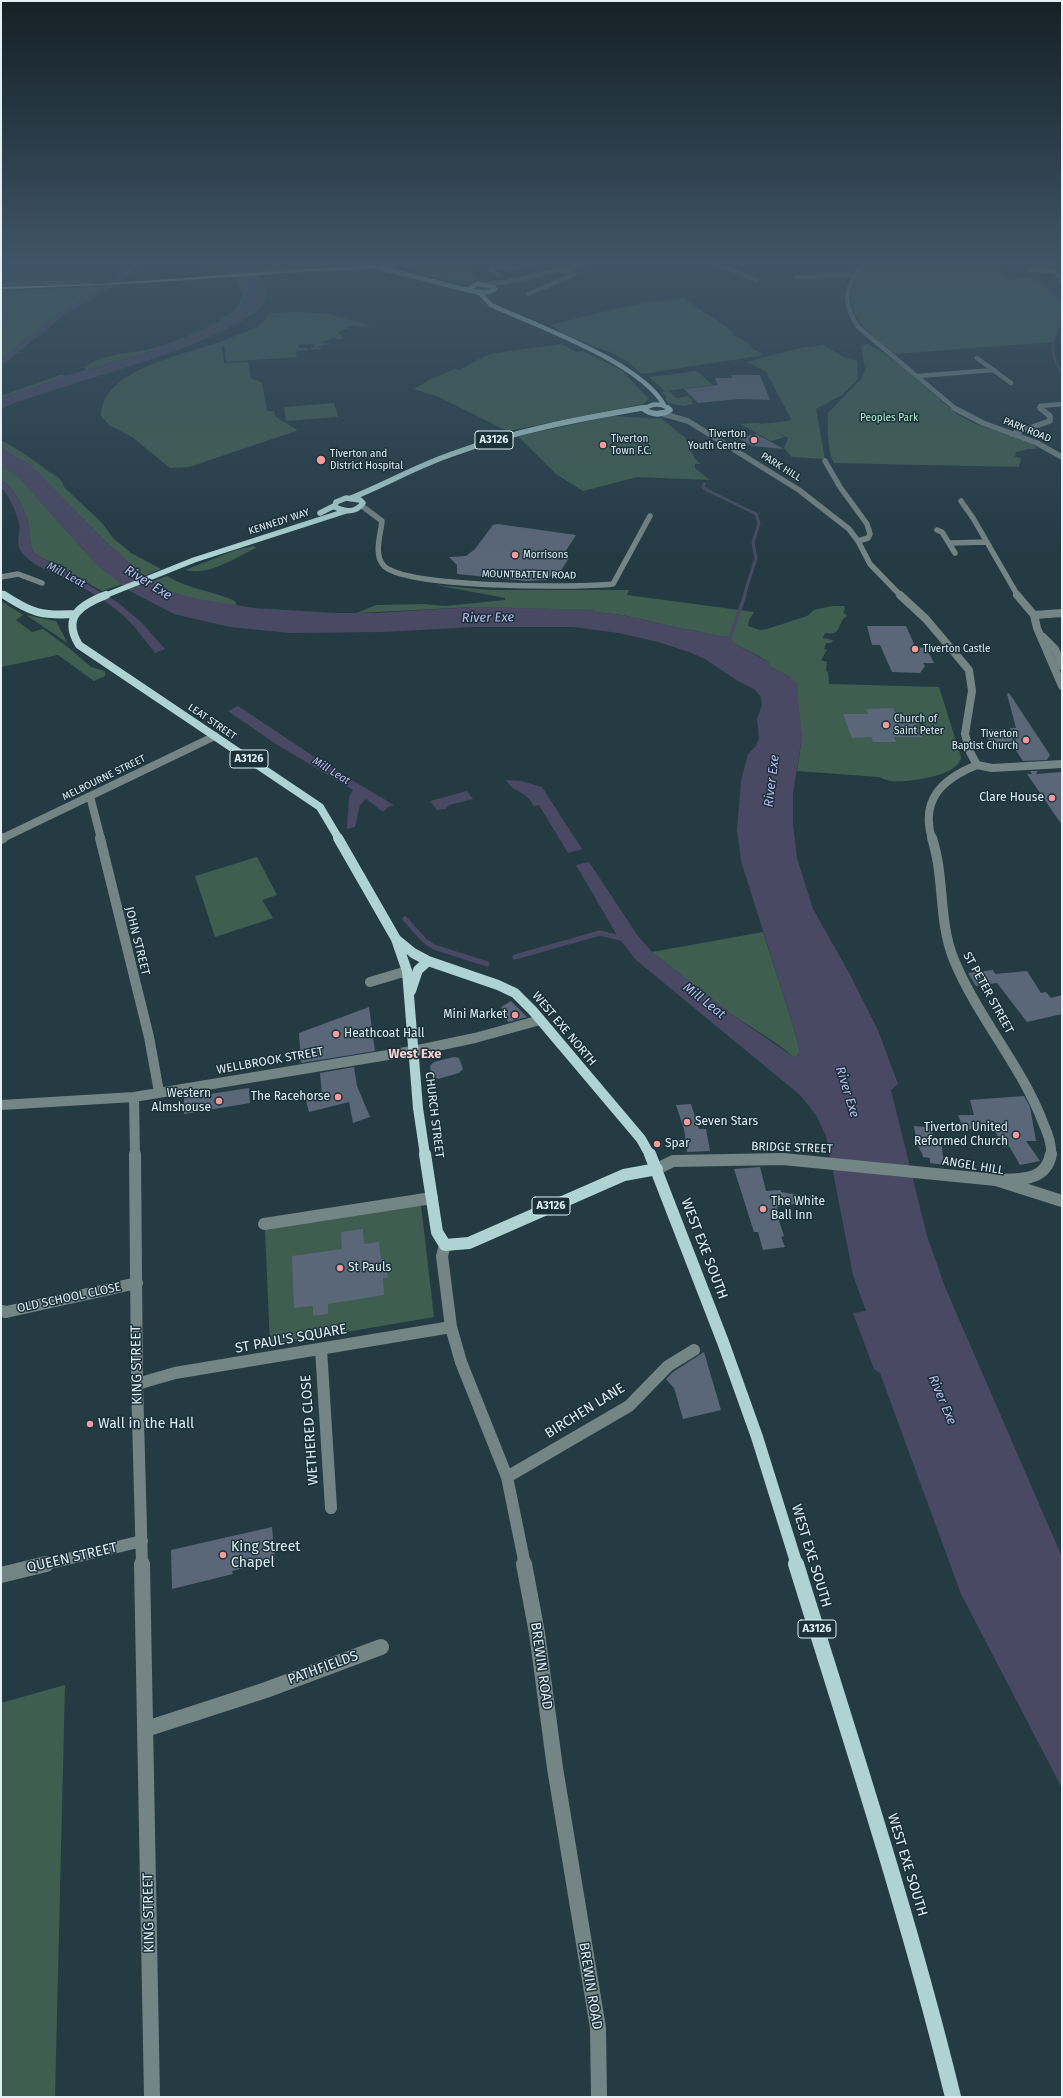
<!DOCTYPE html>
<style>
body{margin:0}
#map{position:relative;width:1063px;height:2098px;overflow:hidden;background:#243b44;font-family:"Fira Sans",sans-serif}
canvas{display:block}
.frame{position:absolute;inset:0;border:2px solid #e2f0f6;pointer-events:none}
</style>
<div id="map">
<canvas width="1063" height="2098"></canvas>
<div class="frame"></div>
</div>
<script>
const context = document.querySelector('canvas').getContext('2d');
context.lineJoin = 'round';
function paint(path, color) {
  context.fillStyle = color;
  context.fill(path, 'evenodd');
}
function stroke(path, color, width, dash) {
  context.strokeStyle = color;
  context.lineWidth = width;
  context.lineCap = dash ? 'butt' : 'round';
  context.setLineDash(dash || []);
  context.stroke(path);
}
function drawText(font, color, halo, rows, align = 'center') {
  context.font = font + ' "Fira Sans",sans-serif';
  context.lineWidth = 3;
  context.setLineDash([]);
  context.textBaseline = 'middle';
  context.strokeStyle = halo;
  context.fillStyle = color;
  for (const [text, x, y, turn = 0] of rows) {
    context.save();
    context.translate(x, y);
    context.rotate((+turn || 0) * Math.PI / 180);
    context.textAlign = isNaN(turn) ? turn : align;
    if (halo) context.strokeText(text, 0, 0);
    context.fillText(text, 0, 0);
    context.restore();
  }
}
const green = new Path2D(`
 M191 264 220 266 245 278 249 289 242 307 237 313 217 324 149 352 85 370V367C102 355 120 354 140 351 163 348 215 326 233 312 238 307 241 299 243 293L231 274Z
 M249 264H260L265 267 271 268 284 264H338L257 272Z
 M409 264H468L467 271 482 282C455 282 430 280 407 266Z
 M868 264H993L1009 279 1031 277 1062 301C1062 317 1060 328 1054 342L894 354C862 328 830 302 868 264Z
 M92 280 91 284 1 287V282Z
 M105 287 58 314 1 359V290Z
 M684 298 735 333 731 334 753 346 750 347 764 355 642 374 624 359 607 351 634 347 606 351 562 333 551 325C595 314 639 301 684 298Z
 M301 312 328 314 369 325C360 328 354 324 345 327L353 330 345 329 337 332 344 337 341 340 333 338 322 342 328 344 317 347 322 349 311 350V348L314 347V344L298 345 299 348H307L308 350 295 351 297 357 226 362 224 345 222 346 224 363 248 362 251 378 262 383 267 411H274L276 417 297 430 296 431 189 467 170 468 132 437 109 425 101 416C101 369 187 354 220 342 228 339 235 336 243 333 248 330 255 329 260 325 264 322 267 317 269 313Z
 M561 344 577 352 583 351 621 370 649 399 643 404 507 431 439 397 414 389 429 380 455 369 459 370 487 355 495 353Z
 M870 344V346L876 348 901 366 958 415 976 424 1032 444 1037 447 1035 449H1028L1016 452 1015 457 1021 458 1019 467 834 463C828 455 827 424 828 413L862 378 865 370 861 345Z
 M823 345 844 357 857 361 858 379 842 395 816 409 825 459 792 457 784 448 788 438 768 427 785 437 771 441 740 424 758 423 761 424 788 421 791 419 766 372 747 362 800 348Z
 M697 371 713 385 665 391 649 377Z
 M60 375 67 376 1 398V396Z
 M669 391 676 398 688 396 693 401H691L693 404 684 406 668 403 665 399 667 397 661 392Z
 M334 403 338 417 286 421 284 407Z
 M613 416 662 419 687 439H685L691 445 689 446 695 459 701 464H695V468L710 480 637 477 583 491 556 474 518 436Z
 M1 440C19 450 28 456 44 468 52 475 62 476 64 487L102 523 113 538 131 553 161 569 144 576 107 543 28 463 18 459 1 447Z
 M1 466 16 474 97 565 123 584 102 591 34 553C29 544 31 537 29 527 25 507 16 492 1 479Z
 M254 546 256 548C234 558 210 576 185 570L236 550Z
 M167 576C188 589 213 591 235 601L237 606C208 601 176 598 151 582Z
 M436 585 488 590H629L627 595 754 612 749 620 748 626 760 630 767 629 807 616 814 610 832 606H844L845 609 843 612 847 616C836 622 844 636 825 633L823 638 833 640 831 643H826L824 649 827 650 821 660 827 662 826 671 828 672 829 684 939 687 961 757C960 776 906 783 891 781 887 780 883 779 879 777L797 771 802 737 790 677 771 667 767 661 757 655 733 643 730 637C714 637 700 630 684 629L622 615 596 612 593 610 474 607 357 613 376 605 424 604 445 606 505 600V598Z
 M1 601 23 615 16 620 32 632 43 629 69 648 91 667 105 671V676L94 681 58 655 1 667Z
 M26 615 56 621 67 642H66Z
 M257 857 277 895 262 900 273 918 215 937 195 876Z
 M763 932 792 1022 800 1052 795 1058 776 1043 731 1014 652 952Z
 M421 1205 434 1317 270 1345 265 1229Z
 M65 1685 55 2097H1V1703Z`);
const water = new Path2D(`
 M134 264H141L119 282 62 317 1 366V359L58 314 102 289Z
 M214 264H249C265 280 275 293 256 312 199 349 131 365 67 386 45 393 22 399 1 409V398L62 377 149 352 217 324 237 313 248 295 249 289 245 278 237 273Z
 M1 447 18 459 28 463 107 543 151 582 174 593 198 599 254 608 335 613H375L474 607 593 610 596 612 622 615 684 629C700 630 714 637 730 637L733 643 767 661 771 667 790 677 797 684 802 737 793 793V825L797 858 813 909 848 971 877 1028 898 1084 891 1090 927 1236 945 1287 1062 1557V1788L961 1594 880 1373 874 1369 853 1313 866 1311 853 1275 826 1136 816 1115 800 1095 636 960 618 937 576 865 589 862 638 936 652 952 731 1014 795 1058 800 1052 792 1022 741 861 737 830 741 781 748 754 756 746 759 738 757 719 762 705 761 697 754 689 738 681 705 659 689 652 658 642 619 633 573 627H472L384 632 290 633 230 627 174 614 130 591 97 565 16 474 1 466Z
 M1 479C16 492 25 507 29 527 31 537 29 544 34 553L117 602 140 621 165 649 155 653C146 642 138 630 128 620 114 606 94 594 78 585 61 575 37 569 24 555 14 545 21 535 19 523 16 512 10 496 1 488Z
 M238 706 328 766 394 805 388 807 383 812 366 799 360 805 355 827 347 829 349 797 353 790 276 744 228 711Z
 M506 780 521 781 542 787 582 849 568 853 539 805 534 806C524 788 515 795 506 780Z
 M467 791 473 799 449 805 446 809 437 810 430 801Z`);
const streamFar3 = new Path2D(`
 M1015 264 1019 267
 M1026 272 1030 274
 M1034 277 1062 300
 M1062 323C1051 341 1049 355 1062 373`);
const streamFar2 = new Path2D(`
 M704 484 703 487 707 490 756 514 759 523 753 543 756 558 744 596`);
const streamFar1 = new Path2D(`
 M730 637 745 595
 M1050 648 1062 676`);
const stream = new Path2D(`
 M405 919 425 941 434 947 487 964
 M515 957 600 933 624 939`);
const building = new Path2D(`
 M731 375H760L770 400 740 399 698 403 684 389 718 385 715 378H732Z
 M756 434 784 449 752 446 738 438Z
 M498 524 576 535 562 557 569 558 557 577 550 576 547 580 526 581 457 574V565L449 557 466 556 475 549 493 525Z
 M867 626H906L915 646 927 649 934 663H923L925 666 920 673 892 672 880 645H872Z
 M1009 693 1050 755 1047 760 1023 761 1013 746H991L984 729 1011 730 1010 728H1016L1007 694Z
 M893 708 895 714H911L922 737H894L896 742H873L871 737 852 738 843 714H868L866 709Z
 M1030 771H1038L1036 774 1062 772V825L1027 774H1032Z
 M993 970 995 974 1027 971 1041 993 1046 992 1051 998 1062 995V1014L1027 1022 997 983 976 986 968 973Z
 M511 1001 527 1017 508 1022 501 1007Z
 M369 1007 375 1051 301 1063 299 1033Z
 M454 1057 459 1058 463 1069 459 1073 438 1079 432 1076 430 1066 434 1062Z
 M354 1067 357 1086 370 1117 353 1123 349 1102 309 1112 306 1100 322 1095 320 1073Z
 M249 1088 250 1103 184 1114V1098Z
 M1024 1096 1030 1107 1036 1141H1026L1040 1161 1020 1165 1009 1146 1004 1147 992 1126 964 1130 958 1115H974L970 1100Z
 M691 1104 699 1129H706L710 1151 687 1152 684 1129 676 1105Z
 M914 1126 932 1128 934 1139H941L944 1165 930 1163V1158L923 1157 922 1153 917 1145Z
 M760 1167 766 1191 781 1190V1192L818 1198V1200L777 1207 778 1211H776L784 1236 781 1237 785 1247 763 1250 758 1232H754L734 1169Z
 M363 1229 364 1244 379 1242 381 1259H386L388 1278H383L384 1295 328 1304V1314L313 1316V1306L294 1308 292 1256 342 1249 341 1232Z
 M704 1352 721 1410 683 1419 674 1388 666 1379 673 1372Z
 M272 1527 275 1560 232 1571 233 1574 172 1589 171 1550Z`);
const minorFar5 = new Path2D(`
 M500 264V267L509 269 532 264
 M716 264 757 280
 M864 264C844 286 842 302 858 327L956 409
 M491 267V271L498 275
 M1029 270 1055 271 1062 280
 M796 277 854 275
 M483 284 506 282 585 264
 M528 294 575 274 565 269
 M977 358 1011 383
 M918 376 994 370
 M1041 409 1040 406 1062 404`);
const minorFar4 = new Path2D(`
 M954 408 983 423 1037 443 1062 457
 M660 413 688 421 799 490 849 529 858 541 870 564 901 596
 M1012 434 1050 421V416L1040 408
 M825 461 840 487 867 524 870 534 868 538 858 541
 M961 501 973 518 1018 596
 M362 506 382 521C381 533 373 555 384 566 407 588 577 588 613 584L650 516
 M937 530 942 532 955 553
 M949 543 987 542
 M1 577 18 574 42 583`);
const minorFar3 = new Path2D(`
 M900 595 926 619 969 670 972 691 965 734 970 752 977 765
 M1017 595 1034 615
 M1034 615 1037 628 1062 686
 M1034 615 1062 613
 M1043 637 1055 649 1062 666
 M977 765 992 768 1062 764
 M88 797 91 800 101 839
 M1 839 215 736
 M932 839C920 800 942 779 977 765`);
const minorFar2 = new Path2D(`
 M100 838 149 1037 159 1092
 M932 838C945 878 938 921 954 960 978 1018 1022 1066 1044 1125 1048 1134 1052 1145 1051 1155
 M1 839 3 838
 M370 982 407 971
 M134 1097 135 1155
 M1 1105 134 1097 418 1050 475 1038 540 1020`);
const minorFar1 = new Path2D(`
 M135 1154 137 1384 142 1565
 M657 1169 673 1161 783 1159 996 1180 1062 1201
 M996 1180C1019 1179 1046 1182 1051 1154
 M264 1224 432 1198
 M445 1245 442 1256 451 1327 461 1362 507 1477 525 1565
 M1 1311 6 1312 137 1283
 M321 1349 331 1508
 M137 1384 175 1373 451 1327
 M507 1477 629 1406 668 1366 694 1350
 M42 1565 142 1541`);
const minor = new Path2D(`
 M142 1564 152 2097
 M524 1564 537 1633 555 1768 598 2028 599 2097
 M1 1575 46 1564
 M146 1729 266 1690 381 1647`);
const majorFar5 = new Path2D(`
 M381 268 471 291
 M478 292H489L495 289 494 287 477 284 469 289 481 294 491 305C537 326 640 362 664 405
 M636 409 646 407
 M645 409C651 403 663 403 669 409`);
const majorFar4 = new Path2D(`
 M646 408 645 410C653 415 662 415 670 410L668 408
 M346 498 360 500 363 503C356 513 345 512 335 507L336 502Z
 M351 498C386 484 419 465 455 453 515 431 578 419 642 408
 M320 513 334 506
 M1 593 6 596
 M104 596 194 560 346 511`);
const majorFar3 = new Path2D(`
 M4 595C32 613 41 616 75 614
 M106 595C80 605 62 617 79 645L320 807 339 839`);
const majorFar2 = new Path2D(`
 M338 838 396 939 407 971 418 1108 425 1155
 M396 939 413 953 428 961 498 985 515 993 533 1011 641 1139 650 1155
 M411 991 418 970 428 961`);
const majorFar1 = new Path2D(`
 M425 1154 437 1232 445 1245 469 1243 624 1175 657 1169
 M650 1154 723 1342 757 1437 797 1565`);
const major = new Path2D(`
 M796 1564C851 1741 909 1917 953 2097`);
const highway = new Path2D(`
 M390 264H399C381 272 335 269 312 271 208 279 105 286 1 289V287L102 284 331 267 363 265 381 267Z`);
const markers = [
 [754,440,4,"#f59b9b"],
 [603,445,4,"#f59b9b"],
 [321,460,5,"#f59b9b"],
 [515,555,4,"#f59b9b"],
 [915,649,4,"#f59b9b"],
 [886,725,4,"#f59b9b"],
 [1026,740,4,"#f59b9b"],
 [1052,798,4,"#f59b9b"],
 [515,1015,4,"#f59b9b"],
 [336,1034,4,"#f59b9b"],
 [338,1097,4,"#f59b9b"],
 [219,1101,4,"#f59b9b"],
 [687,1122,4,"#f59b9b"],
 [1016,1135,4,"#f59b9b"],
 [657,1144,4,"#f59b9b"],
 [763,1209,4,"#f59b9b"],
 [340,1268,4,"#f59b9b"],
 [90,1424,4,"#f59b9b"],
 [223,1555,4,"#f59b9b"]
];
const farParknames = [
 ["Peoples Park",889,418]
];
const farStreetnames = [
 ["PARK ROAD",1027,430,22],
 ["PARK HILL",781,467,32],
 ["KENNEDY WAY",279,522,-18],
 ["MOUNTBATTEN ROAD",529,575,1],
 ["LEAT STREET",212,722,34],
 ["MELBOURNE STREET",104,778,-26]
];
const farPoinames = [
 ["Tiverton",746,434,"right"],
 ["Youth Centre",746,446,"right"],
 ["Tiverton",611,439],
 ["Town F.C.",611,451],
 ["Tiverton and",330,454],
 ["District Hospital",330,466],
 ["Morrisons",523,555],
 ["Tiverton Castle",923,649],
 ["Church of",894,719],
 ["Saint Peter",894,731],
 ["Tiverton",1018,734,"right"],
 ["Baptist Church",1018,746,"right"]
];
const shields = [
 [494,440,38],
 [249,759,38],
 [551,1206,38],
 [817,1629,38]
];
const shieldNames = [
 ["A3126",494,440],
 ["A3126",249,759],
 ["A3126",551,1206],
 ["A3126",817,1629]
];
const farWaternames = [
 ["Mill Leat",66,575,28],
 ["Mill Leat",331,771,32]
];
const poiNames = [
 ["Clare House",1044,798],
 ["Mini Market",507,1015],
 ["Heathcoat Hall",344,1034,"left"],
 ["Western",211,1094],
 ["Almshouse",211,1108],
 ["The Racehorse",330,1097],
 ["Seven Stars",695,1122,"left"],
 ["Tiverton United",1008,1128],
 ["Reformed Church",1008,1142],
 ["Spar",665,1144,"left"],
 ["The White",771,1202,"left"],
 ["Ball Inn",771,1216,"left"],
 ["St Pauls",348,1268,"left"]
];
const streetNames = [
 ["JOHN STREET",137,941,76],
 ["ST PETER STREET",988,993,61],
 ["WEST EXE NORTH",564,1029,50],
 ["WELLBROOK STREET",270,1061,-10],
 ["CHURCH STREET",434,1115,83],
 ["BRIDGE STREET",792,1148,2],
 ["ANGEL HILL",973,1166,9],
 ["OLD SCHOOL CLOSE",69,1298,-12]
];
const waterNames = [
 ["River Exe",148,583,32],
 ["River Exe",488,618,-1],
 ["River Exe",772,781,-83],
 ["Mill Leat",704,1001,38],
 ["River Exe",847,1092,73],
 ["River Exe",942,1400,67]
];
const neighbourhoodNames = [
 ["West Exe",415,1054]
];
const nearStreetnames = [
 ["WEST EXE SOUTH",704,1249,69],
 ["ST PAUL'S SQUARE",291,1339,-10],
 ["KING STREET",137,1365,-91],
 ["BIRCHEN LANE",585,1411,-32],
 ["WETHERED CLOSE",310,1430,-94],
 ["WEST EXE SOUTH",811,1556,73],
 ["QUEEN STREET",72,1558,-13],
 ["BREWIN ROAD",541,1666,82],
 ["PATHFIELDS",323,1668,-20],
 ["WEST EXE SOUTH",907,1865,73],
 ["KING STREET",149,1913,-91],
 ["BREWIN ROAD",590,1986,81]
];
const nearPoinames = [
 ["Wall in the Hall",98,1424],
 ["King Street",231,1547],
 ["Chapel",231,1563]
];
paint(green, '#405e50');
paint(water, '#4a4964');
stroke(streamFar3, '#4a4964', 2);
stroke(streamFar2, '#4a4964', 3);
stroke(streamFar1, '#4a4964', 3.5);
stroke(stream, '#4a4964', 5);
paint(building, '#5a6779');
stroke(minorFar5, '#748585', 4.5);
stroke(minorFar4, '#748585', 5.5);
stroke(minorFar3, '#748585', 8);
stroke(minorFar2, '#748585', 10);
stroke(minorFar1, '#748585', 12);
stroke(minor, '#748585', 16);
stroke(majorFar5, '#aed3d2', 4.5);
stroke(majorFar4, '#aed3d2', 5.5);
stroke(majorFar3, '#aed3d2', 8);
stroke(majorFar2, '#aed3d2', 10);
stroke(majorFar1, '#aed3d2', 12);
stroke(major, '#aed3d2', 16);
paint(highway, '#c5f2f0');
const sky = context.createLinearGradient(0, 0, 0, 558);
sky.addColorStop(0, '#142025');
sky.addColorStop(0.47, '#3f5567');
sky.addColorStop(1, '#3f556700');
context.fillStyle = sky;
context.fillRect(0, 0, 1063, 558);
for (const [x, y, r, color] of markers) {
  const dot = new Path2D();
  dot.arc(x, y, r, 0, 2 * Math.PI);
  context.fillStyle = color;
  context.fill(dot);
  stroke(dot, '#1a313a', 1.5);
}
drawText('10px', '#b4f2d4', '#1a313a', farParknames);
drawText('10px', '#e2f0f6', '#1a313a', farStreetnames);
drawText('10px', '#e2f0f6', '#1a313a', farPoinames, 'left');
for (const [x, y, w] of shields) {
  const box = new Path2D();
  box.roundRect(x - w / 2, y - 9, w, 18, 3);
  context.fillStyle = '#1a313a';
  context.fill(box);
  stroke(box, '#e2f0f6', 1);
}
drawText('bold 11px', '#e2f0f6', null, shieldNames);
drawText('italic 11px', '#bdbaf0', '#1a313a', farWaternames);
drawText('12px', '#e2f0f6', '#1a313a', poiNames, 'right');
drawText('12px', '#e2f0f6', '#1a313a', streetNames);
drawText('italic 13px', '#bdbaf0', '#1a313a', waterNames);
drawText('bold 13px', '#f6d3d2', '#1a313a', neighbourhoodNames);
drawText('14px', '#e2f0f6', '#1a313a', nearStreetnames);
drawText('14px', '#e2f0f6', '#1a313a', nearPoinames, 'left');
</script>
